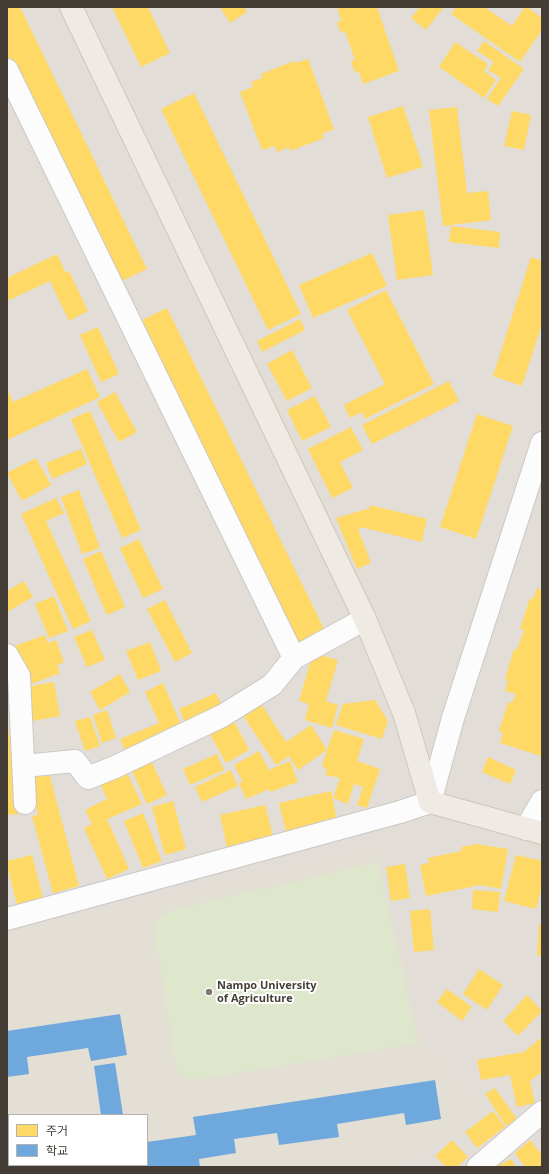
<!DOCTYPE html>
<meta charset="utf-8">
<style>
body{margin:0}
#map{position:relative;width:549px;height:1174px;overflow:hidden;background:#eeece9;font-family:"Open Sans","Noto Sans KR",sans-serif}
canvas{display:block}
.frame{position:absolute;inset:0;border:8px solid #433d36;pointer-events:none}
.legend{position:absolute;left:8px;top:1114px;width:140px;height:52px;box-sizing:border-box;background:#fff;border:1px solid #b4b1af;margin:0;padding:5px 7px;list-style:none;font-size:12px;color:#433d36}
.legend li{display:flex;align-items:center;gap:8px;height:20px}
.legend b{width:20px;border:1px solid #b4b1af}
</style>
<div id="map">
<canvas width="549" height="1174"></canvas>
<div class="frame"></div>
<ul class="legend">
<li><b style="height:11px;background:#ffd966"></b>주거</li>
<li><b style="height:11px;background:#6fa8dc"></b>학교</li>
</ul>
</div>
<script>
const context = document.querySelector('canvas').getContext('2d');
context.lineJoin = 'round';
function paint(path, color) {
  context.fillStyle = color;
  context.fill(path, 'evenodd');
}
function stroke(path, color, width, dash) {
  context.strokeStyle = color;
  context.lineWidth = width;
  context.lineCap = dash ? 'butt' : 'round';
  context.setLineDash(dash || []);
  context.stroke(path);
}
function drawText(font, color, halo, rows, align = 'center') {
  context.font = font + ' "Open Sans",sans-serif';
  context.lineWidth = 4;
  context.setLineDash([]);
  context.textBaseline = 'middle';
  context.strokeStyle = halo;
  context.fillStyle = color;
  for (const [text, x, y, turn = 0] of rows) {
    context.save();
    context.translate(x, y);
    context.rotate((+turn || 0) * Math.PI / 180);
    context.textAlign = isNaN(turn) ? turn : align;
    if (halo) context.strokeText(text, 0, 0);
    context.fillText(text, 0, 0);
    context.restore();
  }
}
const residential = new Path2D(`
 M7 7H542V1167H7ZM9 1115H147V1165H9Z`);
const education = new Path2D(`
 M376 847 401 944 422 1040 481 1108 441 1146 396 1167H7V933ZM9 1115H147V1165H9Z`);
const green = new Path2D(`
 M378 862 418 1043 193 1080 185 1077 176 1066 154 927 163 915 173 910Z`);
const homes = new Path2D(`
 M7 7H20L147 269 118 283 7 54Z
 M112 7H148L170 53 141 67Z
 M220 7H244L247 12 230 23Z
 M337 7H377L399 71 363 84 359 72 355 73 351 61 355 60 345 31 341 33 337 23 341 21Z
 M420 7H442L443 8 426 30 411 18Z
 M456 7H484L512 26 525 7H527L542 18V30L520 62 451 14Z
 M484 41 524 69 498 106 487 99 501 78 488 70 494 62 477 51Z
 M455 42 488 64 484 71 496 80 484 98 439 67Z
 M308 59 334 129 322 134 324 138 290 151 289 147 277 152 275 146 262 150 240 92 253 87 251 82 262 78 261 74 294 61 295 63Z
 M194 93 301 314 268 330 161 109Z
 M403 106 423 167 387 178 368 117Z
 M457 107 467 193 488 191 491 220 443 226 429 110Z
 M512 111 531 115 524 150 504 146Z
 M424 210 433 275 397 280 388 215Z
 M451 226 500 232 499 248 449 242Z
 M372 253 387 286 313 318 299 285Z
 M57 254 66 273 69 271 88 311 69 321 50 281 7 301V278Z
 M531 257 542 261V324L522 386 493 376Z
 M386 290 434 384 365 419 362 412 350 418 344 405 385 384 347 310Z
 M167 308 325 631 295 645 138 322Z
 M300 319 305 330 262 352 257 341Z
 M98 327 119 374 101 382 80 335Z
 M292 350 312 388 287 401 267 364Z
 M87 369 100 397 7 440V389L13 402Z
 M449 381 459 401 372 444 362 425Z
 M115 392 137 432 119 442 97 402Z
 M315 396 331 427 302 441 287 410Z
 M90 411 141 530 122 538 71 419Z
 M477 414 513 426 476 539 440 527Z
 M351 427 363 450 340 462 353 488 332 498 308 449Z
 M81 449 87 464 52 479 46 463Z
 M36 458 51 485 22 501 7 473Z
 M79 490 100 548 82 554 61 497Z
 M56 498 64 513 46 521 91 621 73 629 21 514Z
 M370 505 427 519 422 542 365 528V527L358 529 371 563 357 569 336 518 370 508Z
 M139 539 163 589 143 598 120 548Z
 M101 551 125 607 107 615 83 559Z
 M24 581 33 597 7 612V591Z
 M537 588 542 590V751L541 756 500 743 503 733 499 731 508 702 512 703 516 694 505 691 508 680 505 679 514 649 517 650 524 630 520 629 530 598 533 599Z
 M54 596 68 631 49 638 35 604Z
 M165 600 192 653 175 662 147 609Z
 M92 630 105 660 87 667 74 637Z
 M45 635 48 643 56 640 64 662 57 665 60 673 26 686 12 647Z
 M150 642 161 671 138 680 126 651Z
 M313 653 338 660 326 701 338 705 332 728 305 720 309 704 299 701Z
 M120 674 130 692 100 710 90 692Z
 M54 682 60 716 32 721 26 687Z
 M163 683 184 732 128 756 120 739 159 723 145 692Z
 M216 693 224 711 187 727 179 709Z
 M258 699 286 742 311 725 327 750 298 770 289 756 276 765 240 711Z
 M375 700 388 721 382 739 336 725 343 704Z
 M107 710 116 738 102 743 93 715Z
 M90 717 100 746 85 751 75 721Z
 M234 721 249 750 226 763 210 734Z
 M7 724H8L18 814 7 815Z
 M334 730 364 739 357 761 380 769 367 808 357 805 363 787 354 784 348 804 333 798 340 778 325 775 327 769 322 766Z
 M259 751 269 770 290 761 298 782 270 792 269 789 246 799 239 783 243 782 234 765Z
 M217 754 224 770 190 785 183 769Z
 M149 756 167 795 147 804 129 764Z
 M488 757 516 770 510 784 482 772Z
 M124 767 142 804 107 819 129 869 107 879 84 828 92 824 85 810 107 799 98 779Z
 M48 769 79 886 53 893 32 816 38 815 27 774Z
 M231 770 238 786 202 802 195 787Z
 M331 791 337 820 286 831 279 803Z
 M173 801 186 849 165 855 152 807Z
 M265 805 273 836 227 847 220 815Z
 M143 813 162 861 143 868 124 821Z
 M477 844 508 849 501 889 480 885 426 896 420 865 429 863 428 858 462 851 461 847Z
 M32 855 43 898 17 905 7 866V861Z
 M516 855 542 861V885L536 909 504 901Z
 M405 864 410 898 391 901 386 867Z
 M473 890 500 892 498 912 472 909Z
 M430 909 434 950 414 952 410 911Z
 M539 924 542 925V956H537Z
 M479 969 503 985 487 1010 463 994Z
 M447 989 472 1007 462 1021 437 1002Z
 M527 995 542 1011 518 1036 503 1021Z
 M542 1037V1072L530 1081 535 1103 517 1107 510 1075 481 1080 477 1060 524 1052Z
 M495 1088 517 1119 506 1126 485 1094Z
 M493 1111 505 1127 477 1148 465 1132Z
 M452 1140 468 1157 457 1167H446L435 1156Z
 M530 1140 542 1155V1167H525L515 1153Z
 M512 1159 515 1167H495Z`);
const schools = new Path2D(`
 M120 1014 127 1055 91 1061 88 1048 27 1057 29 1074 7 1077V1031Z
 M115 1063 123 1115H101L94 1066Z
 M435 1080 441 1119 406 1125 404 1113 337 1124 339 1137 279 1145 277 1133 234 1139 236 1153 199 1159 200 1167H7V1142H9V1165H147V1142L196 1135 193 1117Z`);
const minor = new Path2D(`
 M7 70 294 658
 M7 655 19 676 25 803
 M24 766 75 761 88 778 115 767 222 716 272 685 294 658 365 619
 M526 829 542 801
 M7 919 400 812 430 802 453 718 542 443
 M478 1167 542 1112`);
const major = new Path2D(`
 M71 7 365 619 404 713 430 802 542 833`);
const markers = [
 [209,992,4,"#7f7a75"]
];
const poiNames = [
 ["Nampo University",217,986],
 ["of Agriculture",217,999]
];
paint(residential, '#e2ddd7');
paint(education, '#e4dfd5');
paint(green, '#dee6cb');
paint(homes, '#ffd966');
paint(schools, '#6fa8dc');
stroke(minor, '#cbc8c5', 24);
stroke(major, '#cfc6b8', 24);
stroke(minor, '#fcfcfc', 22);
stroke(major, '#efebe4', 22);
for (const [x, y, r, color] of markers) {
  const dot = new Path2D();
  dot.arc(x, y, r, 0, 2 * Math.PI);
  context.fillStyle = color;
  context.fill(dot);
  stroke(dot, '#fff', 1.5);
}
drawText('bold 11px', '#433d36', '#fff', poiNames, 'left');
</script>
